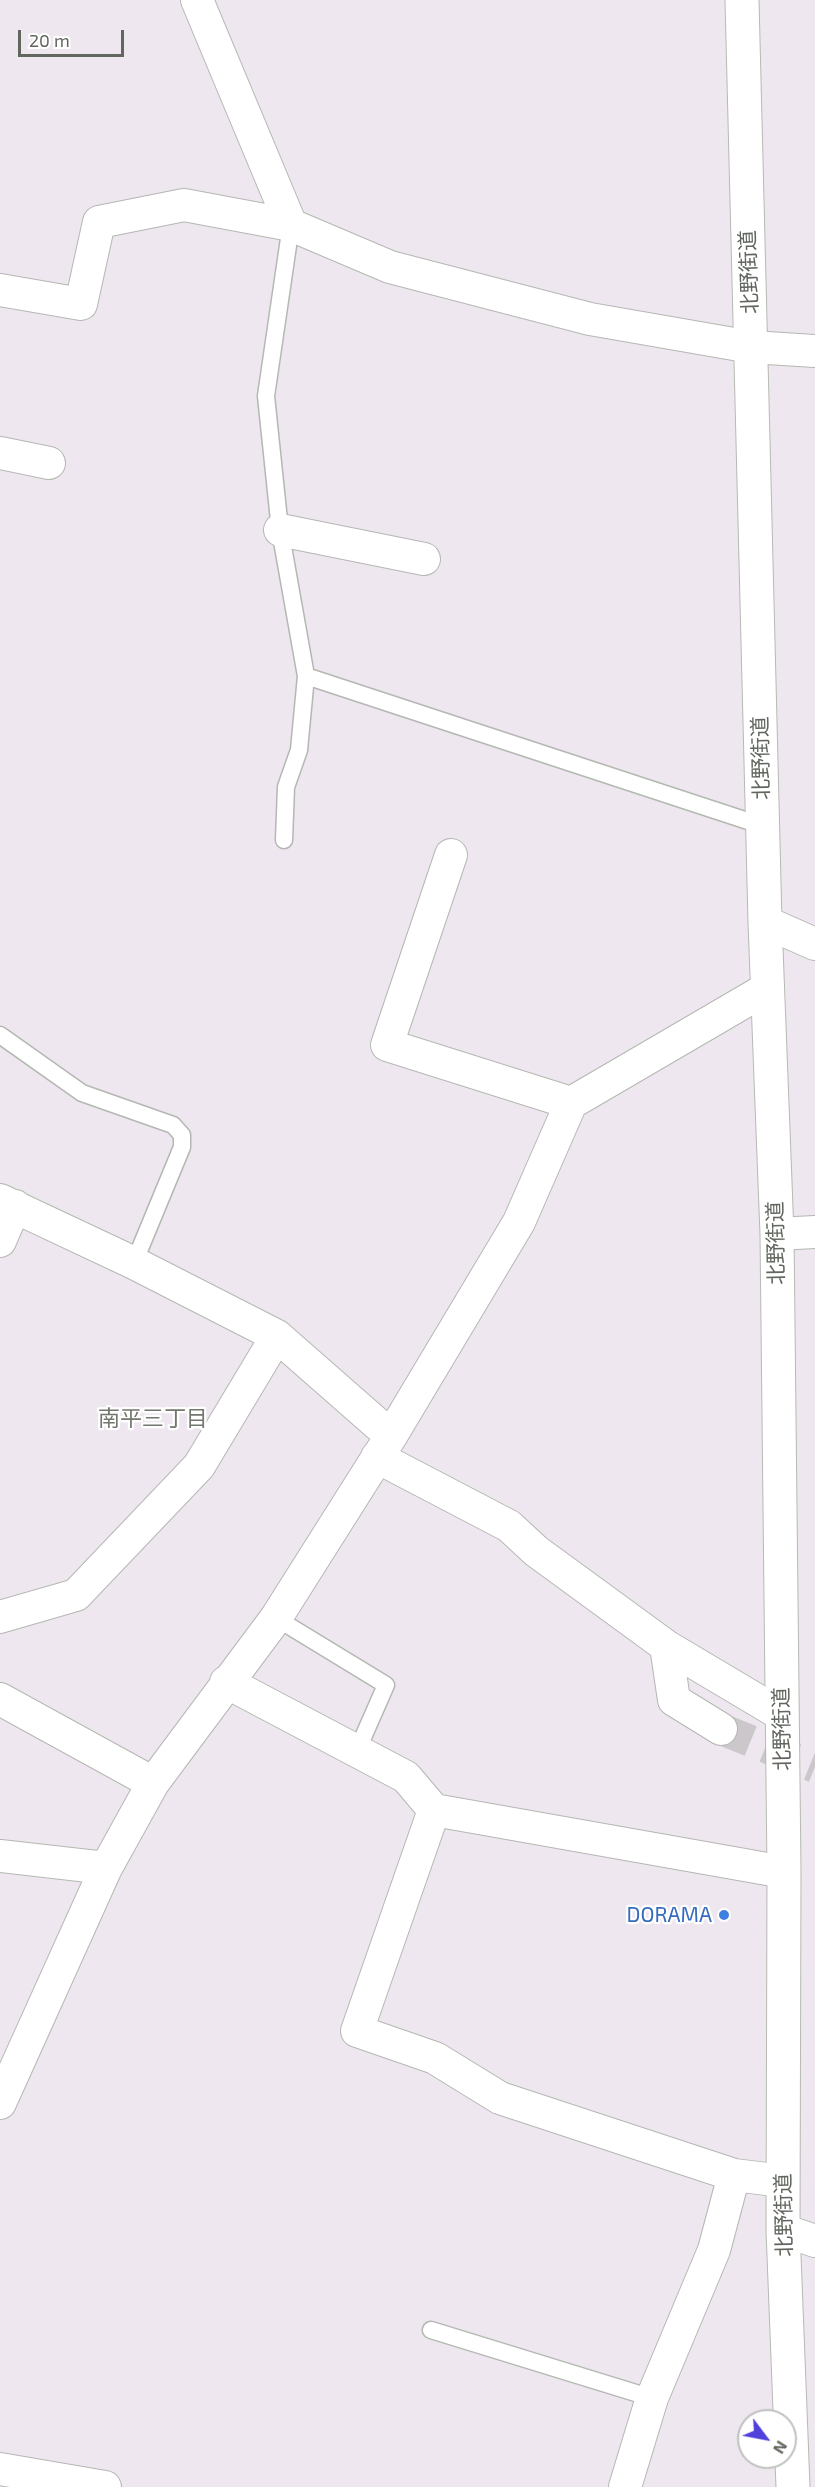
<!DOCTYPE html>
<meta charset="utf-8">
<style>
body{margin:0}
#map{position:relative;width:815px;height:2487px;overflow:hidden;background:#eee7ef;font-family:"Exo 2",sans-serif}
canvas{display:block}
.north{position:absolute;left:737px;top:2409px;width:60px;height:60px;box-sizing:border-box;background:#fff;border:2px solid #c0c2bf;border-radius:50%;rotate:122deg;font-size:16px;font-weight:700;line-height:24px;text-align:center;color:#61665e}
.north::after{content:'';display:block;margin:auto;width:21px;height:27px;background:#5141dc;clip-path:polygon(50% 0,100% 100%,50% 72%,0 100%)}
.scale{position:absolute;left:18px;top:30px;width:106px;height:27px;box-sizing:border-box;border:3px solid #61665e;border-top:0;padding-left:8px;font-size:18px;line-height:21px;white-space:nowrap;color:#61665e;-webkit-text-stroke:4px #fff;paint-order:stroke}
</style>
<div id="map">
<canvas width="815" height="2487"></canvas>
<div class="north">N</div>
<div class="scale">20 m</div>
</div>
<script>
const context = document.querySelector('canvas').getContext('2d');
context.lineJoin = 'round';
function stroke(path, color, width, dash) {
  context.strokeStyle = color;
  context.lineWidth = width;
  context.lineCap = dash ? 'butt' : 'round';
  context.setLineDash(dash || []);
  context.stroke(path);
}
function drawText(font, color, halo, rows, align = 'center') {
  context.font = font + ' "Exo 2","Noto Sans JP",sans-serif';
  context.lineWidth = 4.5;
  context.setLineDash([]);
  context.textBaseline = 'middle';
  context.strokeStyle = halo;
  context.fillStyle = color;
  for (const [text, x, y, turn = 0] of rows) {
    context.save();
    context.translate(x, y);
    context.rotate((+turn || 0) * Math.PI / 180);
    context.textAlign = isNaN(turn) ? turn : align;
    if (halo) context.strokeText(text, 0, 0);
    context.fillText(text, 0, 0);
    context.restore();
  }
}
const streetTunnel = new Path2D(`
 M721 1729 815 1767`);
const lane = new Path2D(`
 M291 225 266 396 280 530 306 676 763 826
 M284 840 286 787 299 750 306 676
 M0 1035 82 1093 173 1125 182 1135V1147L134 1263
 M276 1618 386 1685 357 1751
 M431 2330 652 2398`);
const street = new Path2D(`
 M197 0 291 225
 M0 290 81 304 99 222 184 205 291 225 390 267 590 319 751 347 815 351
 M0 453 49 463
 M280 530 424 559
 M451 855 387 1045 571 1103 768 988
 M765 922 815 944
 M0 1200 134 1263 277 1336 391 1436 519 1222 571 1103
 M777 1234 815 1232
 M0 1241 15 1206
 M377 1457 509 1526 536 1551 666 1646 782 1715
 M0 1617 76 1595 199 1466 277 1336
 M666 1646 674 1700 721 1729
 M226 1682 406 1777 434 1810 784 1872
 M0 1699 153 1783
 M434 1810 357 2031 435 2058 500 2098 734 2175 714 2250 652 2398 625 2487
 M0 1856 106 1868
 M0 2103 106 1868 153 1783 276 1618 391 1436
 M734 2175 783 2181
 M783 2230 815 2241
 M0 2469 105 2487`);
const secondary = new Path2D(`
 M742 0 765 922 777 1234 784 1872 783 2230 793 2487`);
const markers = [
 [724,1915,6,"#3f7fe0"]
];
const streetNames = [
 ["北野街道",749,272,-92],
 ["北野街道",761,758,-91],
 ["北野街道",776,1243,-91],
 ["北野街道",782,1729,-91],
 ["北野街道",784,2215,-91]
];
const shopNames = [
 ["DORAMA",712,1915]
];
const neighbourhoodNames = [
 ["南平三丁目",153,1419]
];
stroke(streetTunnel, '#cbc7cb', 32, [32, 16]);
stroke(lane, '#b4b8b2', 19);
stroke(street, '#b4b8b2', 34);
stroke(secondary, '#b6bab3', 35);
stroke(lane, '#fff', 16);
stroke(street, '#fff', 32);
stroke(secondary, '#fff', 33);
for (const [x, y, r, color] of markers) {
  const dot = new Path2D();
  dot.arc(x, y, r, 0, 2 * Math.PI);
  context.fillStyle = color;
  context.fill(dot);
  stroke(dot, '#fff', 2);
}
drawText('21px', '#61665e', '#fff', streetNames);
drawText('21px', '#366cbe', '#fff', shopNames, 'right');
drawText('22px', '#73786f', '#fff', neighbourhoodNames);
</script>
